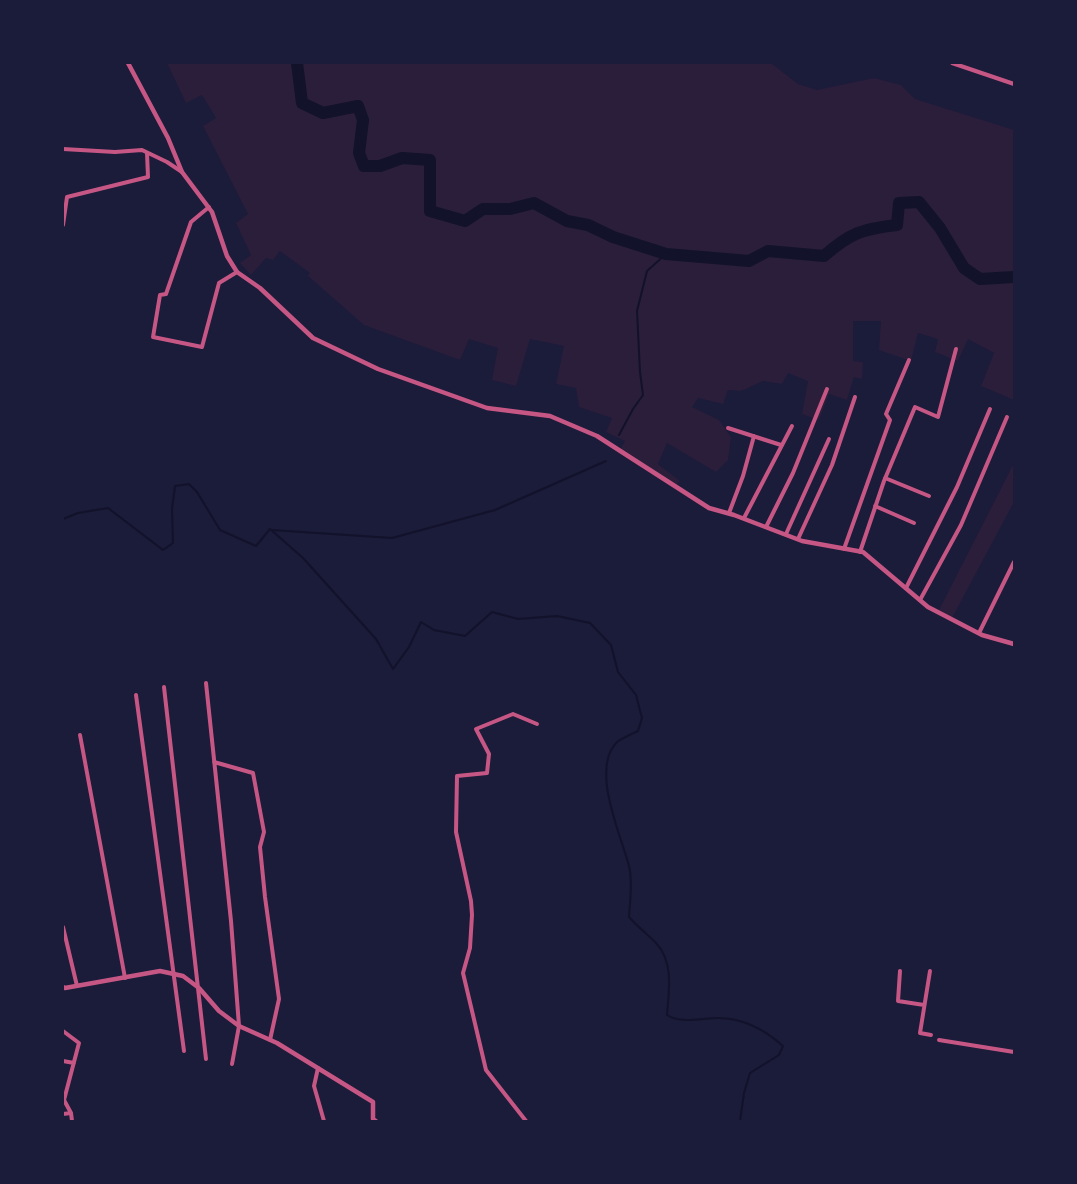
<!DOCTYPE html>
<style>
body{margin:0}
#map{position:relative;width:1077px;height:1184px;overflow:hidden;background:#1b1b3a;font-family:Karla,sans-serif}
canvas{display:block}
.frame{position:absolute;inset:0;border:64px solid #1b1b3a;pointer-events:none}
</style>
<div id="map">
<canvas width="1077" height="1184"></canvas>
<div class="frame"></div>
</div>
<script>
const context = document.querySelector('canvas').getContext('2d');
context.lineJoin = 'round';
function paint(path, color) {
  context.fillStyle = color;
  context.fill(path, 'evenodd');
}
function stroke(path, color, width, dash) {
  context.strokeStyle = color;
  context.lineWidth = width;
  context.lineCap = dash ? 'butt' : 'round';
  context.setLineDash(dash || []);
  context.stroke(path);
}
const green = new Path2D(`
 M167 63H771L798 84 817 90 874 78 901 85 915 99 1014 130V400L981 386 994 353 968 339 958 361 935 352 938 339 918 333 911 361 879 350 881 321H853V361L863 362 862 379 854 377 847 400 829 394 819 420 802 414 808 381 788 373 782 384 763 381 741 391 728 390 723 404 698 398 692 407 719 420 731 437 728 460 716 472 667 443 658 464 680 481 673 488 618 453 625 441 606 432 612 418 579 407 576 388 556 384 564 346 530 339 516 386 492 380 498 348 469 339 460 360 364 325 308 276 310 273 280 251 273 260 266 258 251 275 240 263 251 255 236 223 248 214 203 126 216 118 202 95 186 103Z
 M1014 463V502L952 618 939 610Z`);
const stream = new Path2D(`
 M619 435 633 409 643 395 640 372 637 311 647 271 666 254
 M63 519 78 513 108 508 163 550 173 543 172 509 175 486 189 484 197 492 220 530 256 546 270 529 303 558 376 639 393 669 409 647 421 622 434 630 465 636 492 612 518 619 557 616 590 623 611 645 618 672 636 695 642 718 638 731C632 734 622 738 617 742 590 769 621 835 629 866 633 881 630 901 629 917 638 927 647 934 656 943 674 962 669 991 667 1015 680 1024 702 1018 718 1018 742 1018 765 1030 783 1046L779 1055 750 1073 744 1093 740 1121
 M272 530 392 538 495 510 606 461`);
const river = new Path2D(`
 M297 63 302 103 323 113 358 106 363 120 359 153 364 166H380L402 158 430 160V211L465 221 483 209H510L534 203 567 221 588 225 613 237 666 254 749 261 768 251 824 256C850 233 862 229 897 225L899 203 919 202 940 228 964 268 980 279 1014 277`);
const minor = new Path2D(`
 M952 63 1014 84
 M63 149 115 152 142 150 167 162 182 172
 M209 207 191 222 166 294 160 295 153 337 202 347 219 283 237 272
 M63 225 67 197 148 177 147 153
 M728 428 781 445
 M885 478 929 496
 M875 506 914 523
 M729 513 743 476 754 436
 M744 518 792 426
 M766 527 793 473 827 389
 M786 534 829 439
 M798 539 832 465 855 397
 M844 549 890 420 886 414 909 360
 M860 552 884 481 915 407 938 417 956 349
 M906 588 957 487 990 409
 M920 600 961 525 1007 417
 M979 633 1014 562
 M206 683 231 921 239 1026 232 1064
 M164 687 206 1059
 M136 695 184 1051
 M80 735 125 978
 M214 762 253 773 264 832 260 847 265 897 279 999 270 1040
 M63 927 77 986
 M900 971 898 1001 924 1005
 M930 971 920 1033 931 1035
 M63 1031 79 1043 64 1100 71 1113 72 1121
 M939 1040 1014 1052
 M63 1061 74 1063
 M318 1068 314 1086 324 1121
 M63 1114 71 1113
 M526 1121 486 1070 463 973 470 948 472 915 471 901 456 832 457 776 487 773 489 754 476 729 513 714 537 724`);
const tertiary = new Path2D(`
 M128 63 168 138 182 172 212 212 227 256 237 272 260 288 313 338 378 369 487 408 550 416 597 436 709 508 734 515 802 541 863 552 928 607 982 635 1014 644
 M63 987 65 988 160 971 183 976 199 988 219 1011 239 1026 277 1043 373 1102V1119L376 1121`);
paint(green, '#2a1e3b');
stroke(stream, '#12122b', 2);
stroke(river, '#12122b', 12);
stroke(minor, '#c65784', 4);
stroke(tertiary, '#c65784', 4.5);
</script>
